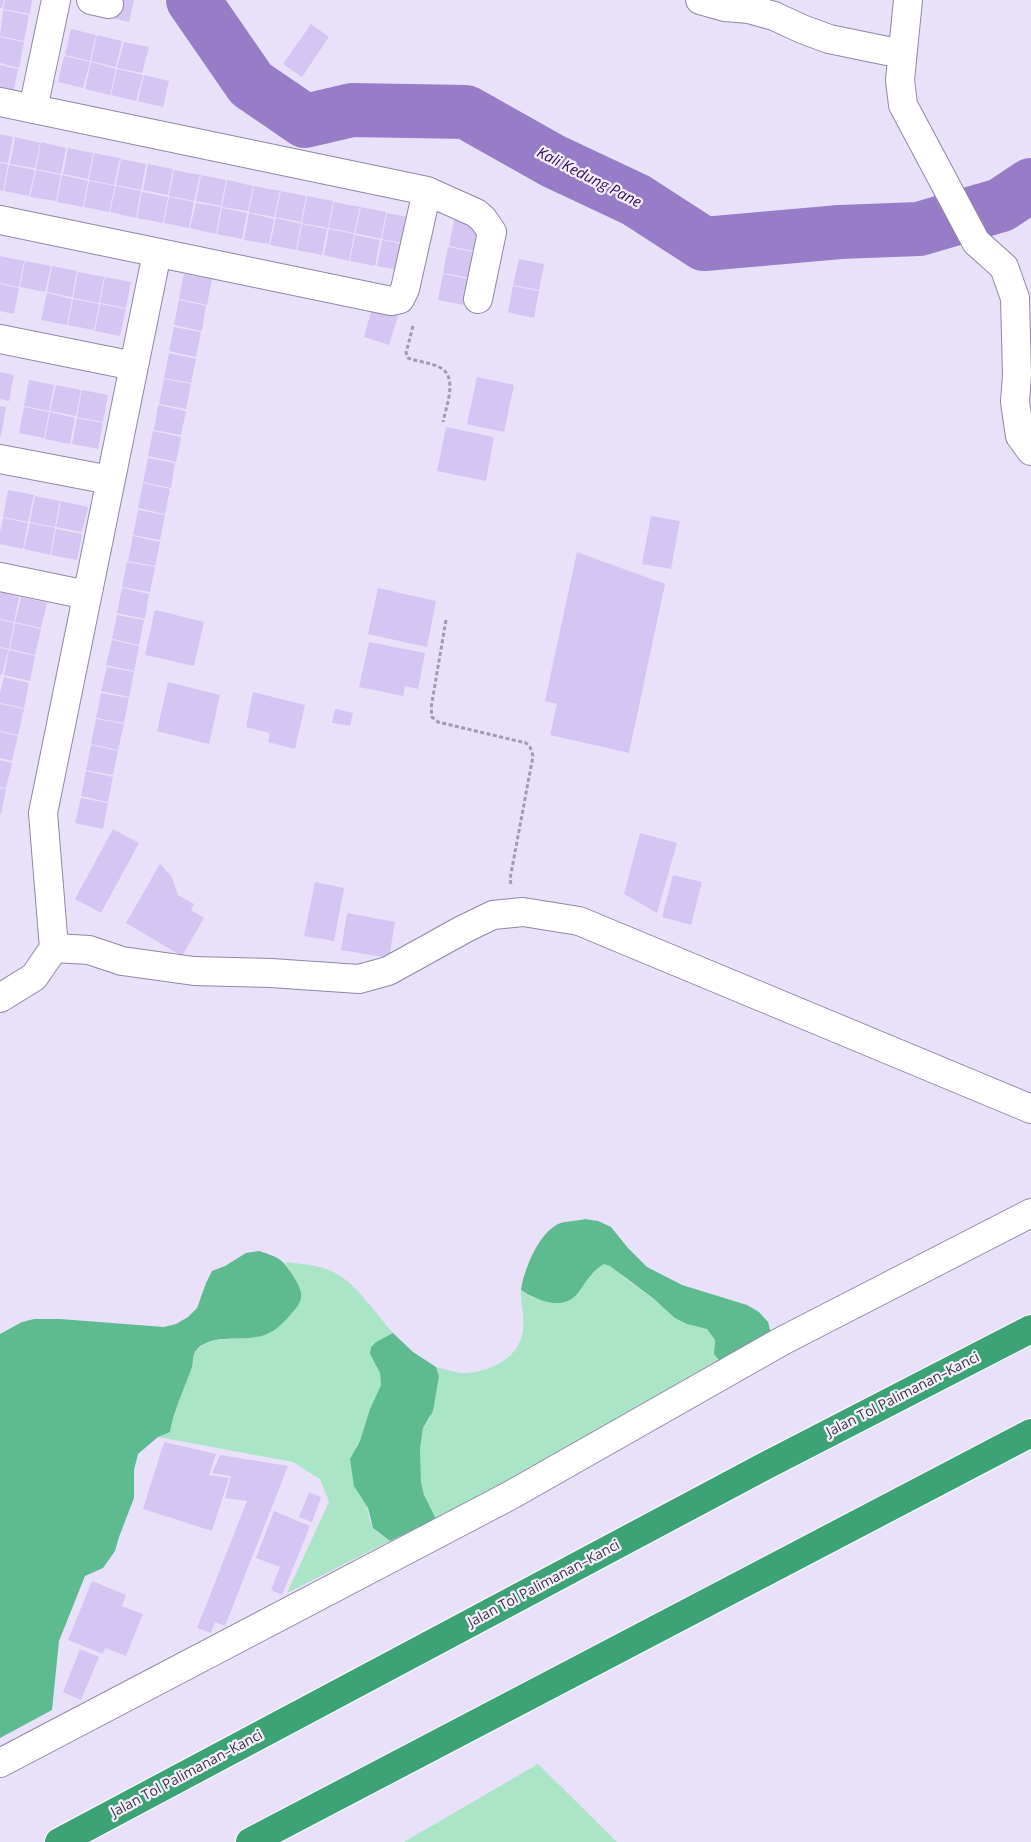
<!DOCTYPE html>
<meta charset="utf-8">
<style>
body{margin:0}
canvas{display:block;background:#e9e1fa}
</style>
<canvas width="1031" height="1842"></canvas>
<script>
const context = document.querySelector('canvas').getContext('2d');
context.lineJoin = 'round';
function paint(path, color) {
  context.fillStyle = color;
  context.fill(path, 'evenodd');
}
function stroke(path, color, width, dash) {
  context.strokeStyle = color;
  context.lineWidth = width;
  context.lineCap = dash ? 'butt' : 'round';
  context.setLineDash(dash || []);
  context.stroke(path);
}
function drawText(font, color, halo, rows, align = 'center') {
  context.font = font + ' "Open Sans",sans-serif';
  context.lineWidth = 4.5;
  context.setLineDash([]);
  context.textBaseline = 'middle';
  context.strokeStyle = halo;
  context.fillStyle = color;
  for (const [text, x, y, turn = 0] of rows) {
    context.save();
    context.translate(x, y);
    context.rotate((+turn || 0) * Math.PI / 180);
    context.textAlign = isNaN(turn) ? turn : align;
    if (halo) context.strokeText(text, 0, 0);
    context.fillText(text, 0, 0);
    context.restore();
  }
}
const green = new Path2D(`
 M285 1262C302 1264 322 1265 337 1274 355 1283 379 1317 393 1333L376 1342 371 1347 370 1354 380 1373 381 1385 370 1409 360 1442 356 1446 361 1498C369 1505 367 1511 370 1521 373 1531 382 1536 390 1541L287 1593 329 1502 320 1479 293 1462 158 1437 170 1432 177 1404 192 1366 195 1352 205 1343 217 1340 258 1337 271 1332 301 1290Z
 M604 1264 611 1266 626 1279 687 1324 707 1329 715 1340 714 1347 723 1365 512 1481 436 1519 424 1495 421 1482 420 1449 423 1428 430 1418 439 1376 436 1367C446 1369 458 1374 467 1373 492 1371 521 1357 523 1329 525 1316 520 1304 521 1290L533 1298 572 1299C585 1287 587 1275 604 1264Z
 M538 1764 617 1842H404Z`);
const forest = new Path2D(`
 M585 1219 598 1221 611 1227 628 1248 647 1267 682 1285 747 1305 759 1312 768 1322 772 1337 723 1365 714 1354 715 1340 707 1329 687 1324 675 1318 654 1299 610 1266 604 1264C591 1272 586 1282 578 1293 563 1312 536 1300 521 1290 524 1270 538 1234 558 1224 565 1221 577 1221 585 1219Z
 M259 1251C277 1257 282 1258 292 1274 303 1292 306 1298 291 1314 282 1325 271 1335 257 1337 238 1341 208 1333 195 1352 193 1356 193 1362 192 1367 184 1389 174 1409 170 1432L158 1437 138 1454 134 1470V1498L119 1537 115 1551 103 1568 85 1576 59 1641 52 1710 0 1738V1334L22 1322 34 1319H60L164 1327 176 1324 188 1317 197 1308 206 1283 212 1271 225 1266 246 1253Z
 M393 1333 413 1352 436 1367 439 1376 433 1411 423 1428 420 1449 421 1482 424 1495 436 1519 390 1541 373 1528 368 1508 354 1486 350 1459 360 1441 370 1409 381 1385 380 1373 370 1354 371 1347 376 1342Z`);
const river = new Path2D(`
 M193 0 251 84 305 121 352 110 466 112 553 161 636 200 704 244 840 232 919 229 1001 205 1031 185`);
const building = new Path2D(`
 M0 0H4L2 8H0Z
 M5 0H32L30 14 3 9Z
 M113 0H134L129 22 109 17Z
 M3 10 29 15 24 41 0 36Z
 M311 24 329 37 302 77 283 64Z
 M71 29 96 35 90 61 65 55Z
 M97 35 122 41 116 67 91 61Z
 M0 37 24 42 19 68 0 63Z
 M124 42 149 47 142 73 117 68Z
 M64 56 90 62 83 88 58 82Z
 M91 62 116 69 110 95 85 89Z
 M0 65 18 69 13 94 0 91Z
 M117 69 143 75 136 101 111 95Z
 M144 75 169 81 163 107 138 101Z
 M0 134 13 137 8 163 0 162Z
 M15 137 40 143 35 168 10 164Z
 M41 142 66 148 61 174 36 169Z
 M68 148 93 153 88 179 63 174Z
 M94 153 120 158 114 185 89 180Z
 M121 159 146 164 141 190 116 185Z
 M0 163 8 164 3 191 0 190Z
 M148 164 173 169 168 195 143 190Z
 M9 165 35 170 29 196 4 191Z
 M36 170 61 175 56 201 30 197Z
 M174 170 200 175 194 201 169 196Z
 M62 175 88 181 83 207 57 202Z
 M201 175 226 180 221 206 196 201Z
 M227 180 253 186 248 211 222 207Z
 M89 181 115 186 109 212 84 207Z
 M116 186 141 191 136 218 110 212Z
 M254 186 280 191 274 217 249 212Z
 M281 191 306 196 301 222 275 217Z
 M142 192 168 197 163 223 137 218Z
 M307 196 333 201 328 228 302 223Z
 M169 197 194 202 189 228 164 223Z
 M334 202 360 207 354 233 329 228Z
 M196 203 221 207 216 234 190 228Z
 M361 207 386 212 381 239 355 233Z
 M222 208 247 213 242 239 217 234Z
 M249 213 274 219 269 244 244 240Z
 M387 213 413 218 408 244 382 239Z
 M276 218 301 224 296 250 270 245Z
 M454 220 480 226 475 251 449 246Z
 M302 224 327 229 322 255 297 250Z
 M329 229 354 234 349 261 324 255Z
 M355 235 380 240 375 266 350 261Z
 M382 240 408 245 403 271 377 266Z
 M448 247 474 252 470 278 443 273Z
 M0 256 24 261 19 287 0 283Z
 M519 259 544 264 539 290 513 285Z
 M25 261 51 266 45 292 20 287Z
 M52 266 77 271 72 297 47 292Z
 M78 272 104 277 99 303 73 298Z
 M184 274 212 279 207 305 179 299Z
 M443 274 469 279 464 305 438 300Z
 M105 277 131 282 126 308 100 303Z
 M0 284 19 288 14 314 0 311Z
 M513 286 539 291 534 318 508 312Z
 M47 293 72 299 67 325 41 320Z
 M73 299 99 304 94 330 68 325Z
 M179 300 206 306 202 331 174 325Z
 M100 304 126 309 120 336 95 331Z
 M372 308 398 316 389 345 364 337Z
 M174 327 201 332 196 357 169 351Z
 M169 353 196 359 191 383 164 378Z
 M0 372 14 375 9 401 0 399Z
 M477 377 514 385 504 432 467 424Z
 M164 379 191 384 186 409 159 404Z
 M29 380 54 385 49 411 24 406Z
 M56 385 81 390 76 416 50 411Z
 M82 390 108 395 103 422 77 417Z
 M158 405 186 411 181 435 154 430Z
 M0 406 6 407 1 436 0 435Z
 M24 407 49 412 44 438 19 433Z
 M50 412 75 418 70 444 45 439Z
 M77 418 103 423 98 449 72 444Z
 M446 427 494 437 486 481 437 471Z
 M153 431 181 437 176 462 148 456Z
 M148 458 175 463 171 488 143 482Z
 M143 483 170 489 165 514 138 508Z
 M8 490 34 495 28 522 3 517Z
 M35 496 60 501 55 527 30 522Z
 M61 501 88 507 82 532 56 527Z
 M138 510 165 515 160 540 133 535Z
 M651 516 680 521 671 569 642 564Z
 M3 518 28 523 23 549 0 544V532Z
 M30 523 55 528 50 555 24 549Z
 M56 529 82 534 77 560 51 555Z
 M133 536 160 542 155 566 128 561Z
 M577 552 665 584 629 753 550 735 557 704 545 701Z
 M127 562 155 567 150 592 122 587Z
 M122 588 149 594 145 619 117 613Z
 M378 588 436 601 427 647 368 634Z
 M0 592 19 597 14 622 0 619Z
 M21 597 47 603 41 628 15 622Z
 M155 610 204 622 194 666 145 655Z
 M117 615 144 620 139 645 112 639Z
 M0 620 14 623 9 649 0 647Z
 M15 623 41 629 35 655 10 649Z
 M112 640 139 646 134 671 106 665Z
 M369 642 425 653 418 689 405 686 403 696 359 687Z
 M0 648 8 650 2 675H0Z
 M9 650 35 656 30 681 4 675Z
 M107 667 134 672 129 697 101 691Z
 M4 677 29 683 24 708 0 703V693Z
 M168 682 220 695 209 744 157 731Z
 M253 692 305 705 295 749 268 742 270 733 246 727Z
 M101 693 129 698 124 723 96 718Z
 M0 704 24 709 18 735 0 731Z
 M335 709 353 713 350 726 332 723Z
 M96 719 124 724 118 750 91 744Z
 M0 732 18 736 12 761 0 758Z
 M91 745 118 751 113 775 86 770Z
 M0 760 12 763 6 788 0 787Z
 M86 771 113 777 108 802 81 796Z
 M0 788 6 789 1 814H0Z
 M81 798 108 803 103 829 75 823Z
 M113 829 139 843 101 913 75 899Z
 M640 833 677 843 657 913 624 894Z
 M160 864 172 877 178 895 194 904 191 910 204 918 182 956 126 923Z
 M673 875 702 882 691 925 662 917Z
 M315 882 344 888 334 941 304 936Z
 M347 913 395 922 389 958 341 950Z
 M164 1442 216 1454 209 1475 229 1478 212 1531 143 1509Z
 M220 1455 288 1466 225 1626 215 1622 211 1633 197 1628 247 1501 225 1498 231 1476 212 1473Z
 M309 1492 321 1497 312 1522 299 1517Z
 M274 1511 310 1526 282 1595 271 1590 280 1567 256 1558Z
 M92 1581 126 1595 122 1606 143 1614 126 1656 105 1648 103 1654 68 1640Z
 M80 1649 99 1657 81 1700 63 1692Z`);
const path = new Path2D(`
 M413 326 406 353 408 358C418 362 429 362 439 367 459 376 446 406 443 422
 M446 620 431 708 432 717 438 722 526 743 530 747 533 756 510 879 511 884`);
const minor = new Path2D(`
 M91 0 109 4
 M700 0 725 7 749 9 774 16 802 29 829 39 902 54
 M908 0 900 80 903 105 976 242 1004 267 1015 298 1017 375 1015 402 1020 436 1031 451
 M0 102 427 191 405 289 400 299 391 301 0 220
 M33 109 56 0
 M427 191 476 213 483 219 492 232 478 299
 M0 339 134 366
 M0 459 110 480
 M0 577 87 595
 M54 948 43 813 157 253
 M0 998 34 977 54 948 89 950 122 961 194 971 271 973 359 979 388 971 464 929 493 915 523 912 579 921 1031 1109
 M0 1763 511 1495 782 1341 1031 1213`);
const highway = new Path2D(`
 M59 1842 765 1466 1031 1329
 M250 1842 1031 1433`);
const streetNames = [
 ["Jalan Tol Palimanan–Kanci",903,1395,-27],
 ["Jalan Tol Palimanan–Kanci",544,1584,-28],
 ["Jalan Tol Palimanan–Kanci",187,1774,-28]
];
const waterNames = [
 ["Kali Kedung Pane",589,178,27]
];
paint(green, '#a9e5c6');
paint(forest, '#5ebb90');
stroke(river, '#977dc7', 54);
paint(building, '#d4c5f3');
stroke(minor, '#9087a4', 30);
stroke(highway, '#fff', 30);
stroke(path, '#a29baf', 3, [4, 2.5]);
stroke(minor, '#fff', 28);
stroke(highway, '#3da377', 28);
drawText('14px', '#37333f', '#f4f1fd', streetNames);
drawText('italic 15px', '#360863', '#f4f1fd', waterNames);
</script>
